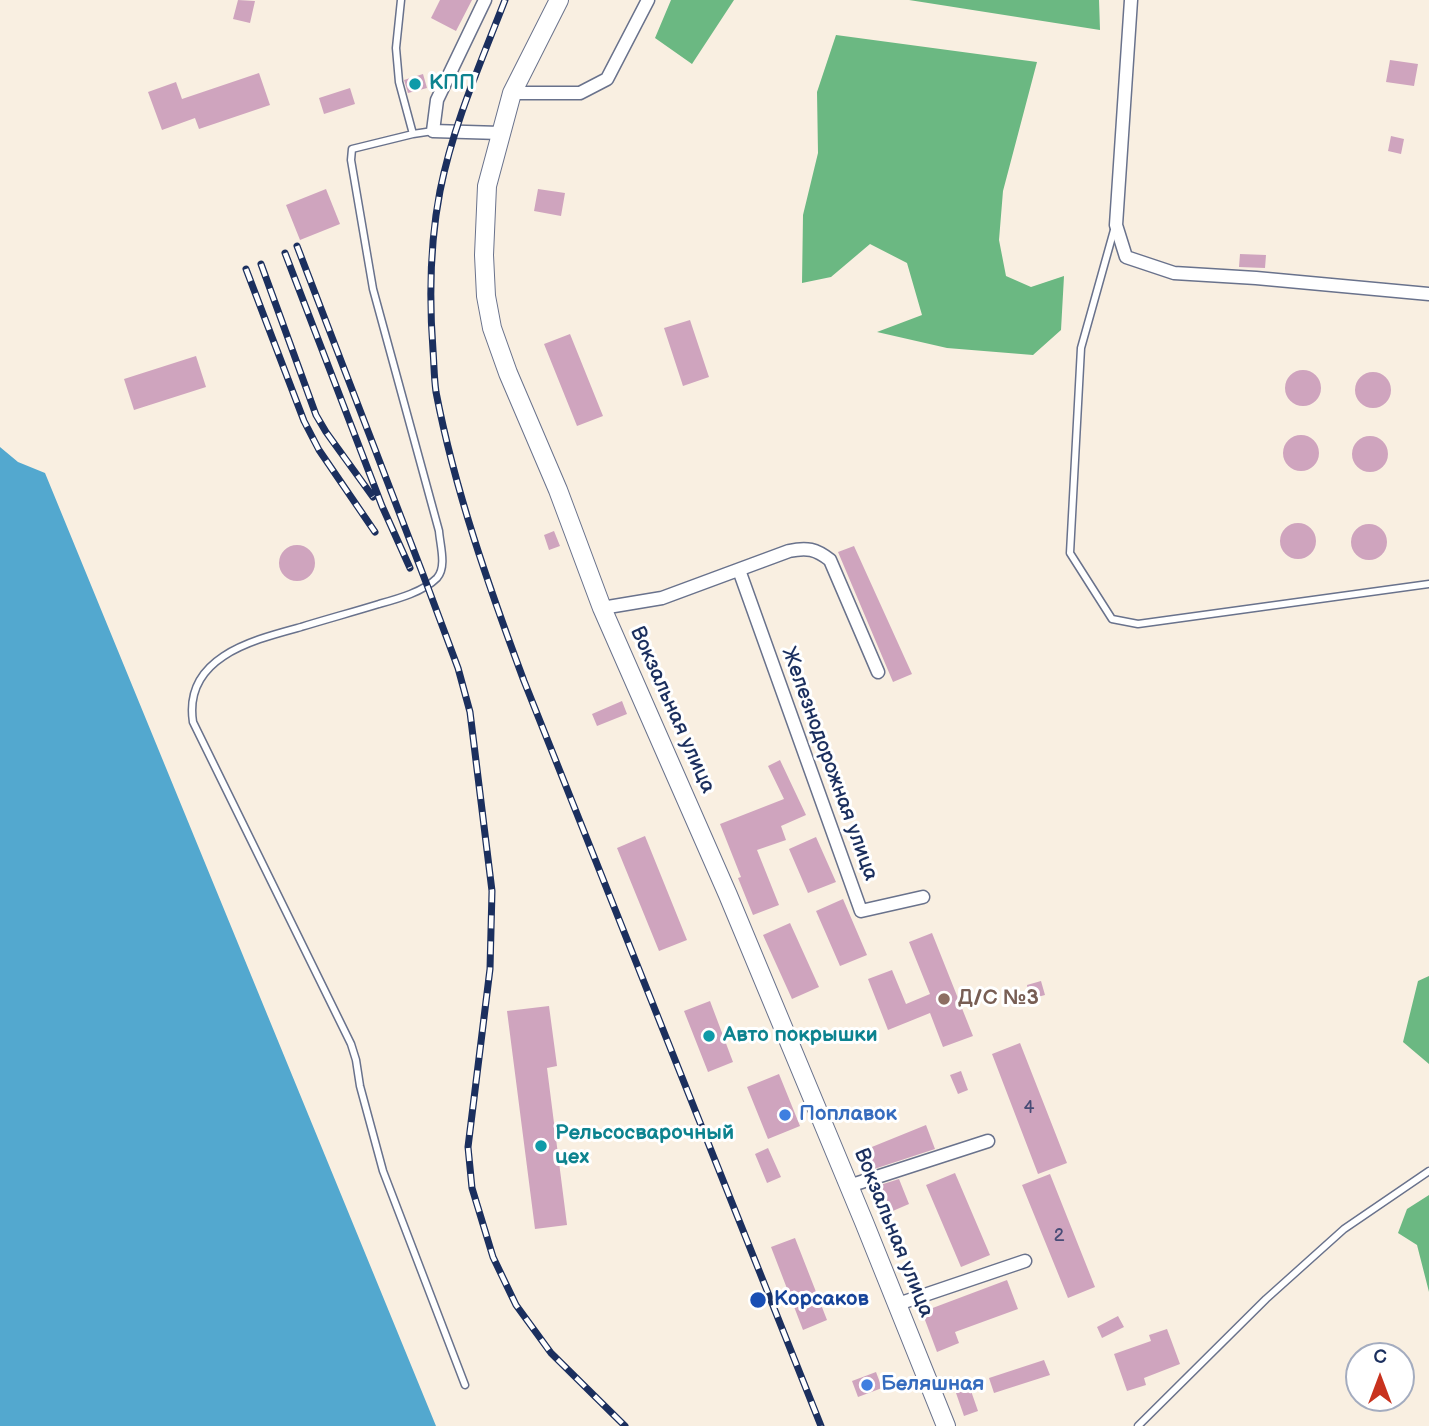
<!DOCTYPE html>
<meta charset="utf-8">
<style>
body{margin:0}
#map{position:relative;width:1429px;height:1426px;overflow:hidden;background:#f9efe1;font-family:"Balsamiq Sans",sans-serif}
canvas{display:block}
.north{position:absolute;left:1345px;top:1342px;width:70px;height:70px;box-sizing:border-box;background:#fff;border:2px solid #a4acbf;border-radius:50%;rotate:0deg;font-size:19px;font-weight:700;line-height:28px;text-align:center;color:#1b2f5e}
.north::after{content:'';display:block;margin:auto;width:24px;height:32px;background:#c8321e;clip-path:polygon(50% 0,100% 100%,50% 72%,0 100%)}
</style>
<div id="map">
<canvas width="1429" height="1426"></canvas>
<div class="north">С</div>
</div>
<script>
const context = document.querySelector('canvas').getContext('2d');
context.lineJoin = 'round';
function paint(path, color) {
  context.fillStyle = color;
  context.fill(path, 'evenodd');
}
function stroke(path, color, width, dash) {
  context.strokeStyle = color;
  context.lineWidth = width;
  context.lineCap = dash ? 'butt' : 'round';
  context.setLineDash(dash || []);
  context.stroke(path);
}
function drawText(font, color, halo, rows, align = 'center') {
  context.font = font + ' "Balsamiq Sans",sans-serif';
  context.lineWidth = 6;
  context.setLineDash([]);
  context.textBaseline = 'middle';
  context.strokeStyle = halo;
  context.fillStyle = color;
  for (const [text, x, y, turn = 0] of rows) {
    context.save();
    context.translate(x, y);
    context.rotate((+turn || 0) * Math.PI / 180);
    context.textAlign = isNaN(turn) ? turn : align;
    if (halo) context.strokeText(text, 0, 0);
    context.fillText(text, 0, 0);
    context.restore();
  }
}
const forest = new Path2D(`
 M671 0H734L692 64 655 38Z
 M909 0H1099L1100 30Z
 M836 35 1037 62 1003 191 999 240 1006 276 1031 287 1064 276 1061 330 1033 355 947 348 877 332 922 315 907 263 870 244 831 277 802 283 803 215 818 153 817 92Z
 M1429 976V1064L1403 1042 1418 981Z
 M1429 1195V1292L1417 1245 1398 1233 1407 1209Z`);
const water = new Path2D(`
 M0 447 18 462 45 473 436 1426H0Z`);
const building = new Path2D(`
 M238 0 255 1 250 23 233 19Z
 M440 0H472L456 31 431 18Z
 M1390 60 1418 64 1414 86 1386 82Z
 M259 73 270 105 199 129 195 118 162 130 148 92 176 82 182 99Z
 M423 74 427 88 408 93 404 80Z
 M350 88 355 104 324 114 319 98Z
 M1391 136 1404 139 1401 154 1388 151Z
 M326 189 340 224 300 240 286 205Z
 M538 189 565 193 561 216 534 211Z
 M1240 254 1266 255 1265 268 1239 267Z
 M690 320 709 377 683 386 664 328Z
 M570 334 603 416 577 426 544 344Z
 M196 356 206 387 134 410 124 379Z
 M1285 388a18 18 0 1 1 36 0a18 18 0 1 1-36 0Z
 M1355 390a18 18 0 1 1 36 0a18 18 0 1 1-36 0Z
 M1283 453a18 18 0 1 1 36 0a18 18 0 1 1-36 0Z
 M1352 454a18 18 0 1 1 36 0a18 18 0 1 1-36 0Z
 M1280 541a18 18 0 1 1 36 0a18 18 0 1 1-36 0Z
 M1351 542a18 18 0 1 1 36 0a18 18 0 1 1-36 0Z
 M554 531 560 546 549 550 544 535Z
 M279 563a18 18 0 1 1 36 0a18 18 0 1 1-36 0Z
 M854 546 912 674 893 682 838 552Z
 M622 701 627 714 597 726 592 714Z
 M780 760 806 815 781 826 786 840 757 850 779 905 753 915 738 878 741 877 720 824 784 799 768 766Z
 M645 836 687 940 659 951 617 848Z
 M816 837 836 882 808 893 789 849Z
 M843 899 867 955 840 966 816 911Z
 M790 923 819 987 792 999 763 935Z
 M932 933 973 1036 943 1047 930 1013 888 1030 868 979 892 970 906 1004 930 994 909 942Z
 M1041 981 1045 995 1030 999 1027 985Z
 M710 1001 733 1062 708 1072 684 1011Z
 M549 1006 557 1066 547 1068 567 1225 535 1229 507 1011Z
 M1020 1043 1067 1163 1038 1174 992 1054Z
 M961 1071 968 1090 958 1094 950 1075Z
 M779 1074 800 1126 768 1139 747 1087Z
 M926 1125 935 1149 865 1172 857 1153Z
 M768 1148 781 1177 767 1183 755 1154Z
 M955 1173 990 1255 961 1267 926 1185Z
 M1050 1174 1095 1287 1068 1298 1022 1185Z
 M899 1179 909 1204 888 1213 877 1186Z
 M795 1238 827 1320 803 1330 771 1247Z
 M1007 1280 1018 1309 955 1332 959 1343 937 1352 922 1312Z
 M1118 1316 1124 1327 1102 1338 1097 1327Z
 M1167 1329 1180 1364 1144 1378 1146 1385 1127 1391 1114 1354 1151 1341 1149 1335Z
 M1044 1360 1050 1375 994 1393 989 1378Z
 M876 1372 882 1388 858 1397 852 1381Z
 M970 1388 978 1411 964 1416 956 1393Z`);
const lane = new Path2D(`
 M401 0 396 48 399 82 413 134 433 131
 M413 134 352 149 351 160 373 289 439 531C440 545 447 567 437 578 423 592 397 599 379 604 353 612 327 619 301 627 253 640 183 657 193 722L351 1044 356 1060 360 1086 383 1171 465 1385
 M1114 230 1081 348 1070 553 1112 619 1138 624 1429 584
 M1138 1426 1266 1299 1344 1229 1429 1171`);
const street = new Path2D(`
 M485 0 437 100 433 131 500 133
 M1131 0 1116 225 1126 257 1174 273 1256 278 1429 294
 M512 93H580L607 79 648 0
 M739 570 861 911 923 897
 M602 608 662 598 789 551C807 547 816 549 830 560L878 672
 M849 1186 988 1141
 M898 1304 1025 1261`);
const primary = new Path2D(`
 M559 0 512 93 487 186 484 255 486 296 492 328 508 373 558 490 602 608 728 895 864 1222 946 1426`);
const rail = new Path2D(`
 M505 0C481 62 453 125 440 191 430 243 429 297 433 350 434 363 434 378 436 392 455 491 489 587 524 681L821 1426
 M297 246 427 585 458 668 470 712 492 891 490 969 468 1147 472 1188 493 1257 516 1305 551 1353 625 1426
 M285 253 382 506 410 568
 M261 264 316 415 326 432 373 497
 M246 269 304 421 319 450 375 532`);
const markers = [
 [415,84,7,"#0f9aa8"],
 [944,999,7,"#8d6e63"],
 [709,1036,7,"#0f9aa8"],
 [785,1115,7,"#3f7fe0"],
 [541,1146,7,"#0f9aa8"],
 [758,1300,9,"#1a4fb4"],
 [867,1385,7,"#3f7fe0"]
];
const numberNames = [
 ["4",1029,1108],
 ["2",1059,1236]
];
const cultureNames = [
 ["КПП",429,84],
 ["Авто покрышки",723,1036],
 ["Рельсосварочный",555,1134],
 ["цех",555,1158]
];
const streetNames = [
 ["Вокзальная улица",672,710,66],
 ["Железнодорожная улица",829,764,70],
 ["Вокзальная улица",893,1233,68]
];
const educationNames = [
 ["Д/С №3",958,999]
];
const shopNames = [
 ["Поплавок",799,1115],
 ["Беляшная",881,1385]
];
const transitNames = [
 ["Корсаков",774,1300]
];
paint(forest, '#6bb882');
paint(water, '#53a8cf');
paint(building, '#cfa4be');
stroke(lane, '#69728c', 9);
stroke(street, '#69728c', 15);
stroke(primary, '#69728c', 20);
stroke(lane, '#fff', 6);
stroke(street, '#fff', 12);
stroke(primary, '#fff', 18);
stroke(rail, '#1b2f5e', 7);
stroke(rail, '#fff', 4.5, [13]);
for (const [x, y, r, color] of markers) {
  const dot = new Path2D();
  dot.arc(x, y, r, 0, 2 * Math.PI);
  context.fillStyle = color;
  context.fill(dot);
  stroke(dot, '#fff', 2.5);
}
drawText('18px', '#484c76', null, numberNames);
drawText('bold 21px', '#0d838f', '#fff', cultureNames, 'left');
drawText('21px', '#1b2f5e', '#fff', streetNames);
drawText('bold 21px', '#785e54', '#fff', educationNames, 'left');
drawText('bold 21px', '#366cbe', '#fff', shopNames, 'left');
drawText('bold 21px', '#164399', '#fff', transitNames, 'left');
</script>
